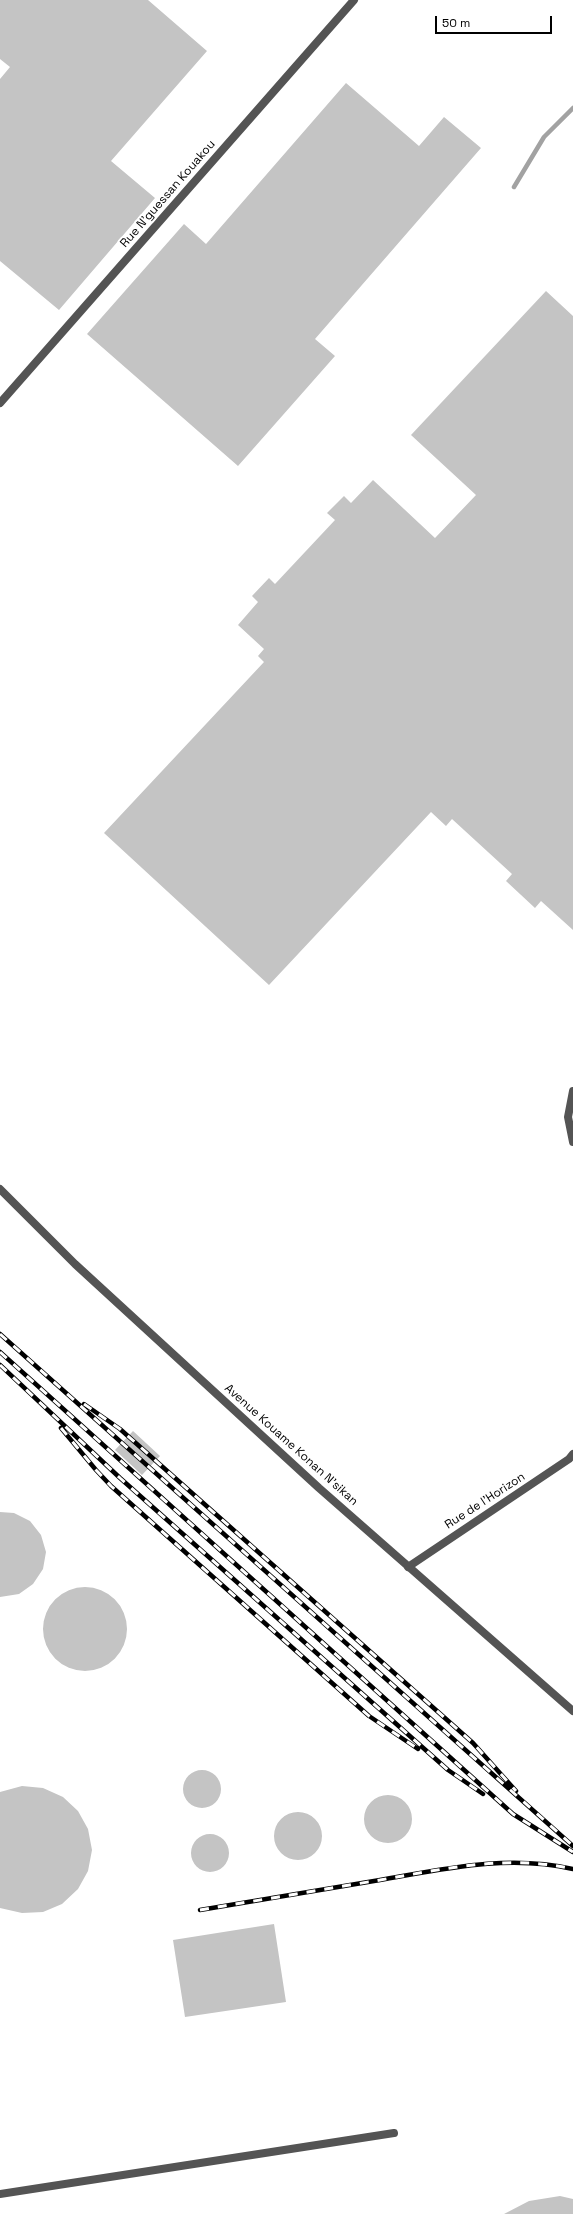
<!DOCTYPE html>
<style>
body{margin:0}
#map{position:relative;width:573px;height:2214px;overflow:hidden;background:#fff;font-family:"Space Grotesk",sans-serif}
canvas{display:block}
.scale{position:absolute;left:435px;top:16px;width:117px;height:18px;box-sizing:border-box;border:2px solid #000;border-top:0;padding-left:5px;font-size:12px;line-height:14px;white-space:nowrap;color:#000;-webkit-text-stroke:3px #fff;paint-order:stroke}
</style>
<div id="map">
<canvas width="573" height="2214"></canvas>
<div class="scale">50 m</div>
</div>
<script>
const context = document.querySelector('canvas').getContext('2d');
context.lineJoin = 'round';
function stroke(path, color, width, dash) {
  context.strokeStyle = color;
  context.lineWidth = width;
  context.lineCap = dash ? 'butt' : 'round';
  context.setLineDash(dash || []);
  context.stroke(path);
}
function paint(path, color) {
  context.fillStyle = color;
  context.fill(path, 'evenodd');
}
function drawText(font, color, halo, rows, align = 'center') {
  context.font = font + ' "Space Grotesk",sans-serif';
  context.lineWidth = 4;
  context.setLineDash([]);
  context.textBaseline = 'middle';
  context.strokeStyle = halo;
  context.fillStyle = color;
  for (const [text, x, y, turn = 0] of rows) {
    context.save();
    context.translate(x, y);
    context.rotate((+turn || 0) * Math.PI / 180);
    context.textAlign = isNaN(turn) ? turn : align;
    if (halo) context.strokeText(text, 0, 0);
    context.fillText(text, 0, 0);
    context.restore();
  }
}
const stream = new Path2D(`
 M514 187 544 137 573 108`);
const building = new Path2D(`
 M0 0H148L207 51 111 161 155 198 59 310 0 261V79L10 67 0 59Z
 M346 83 419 146 444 117 481 148 315 339 335 356 238 466 87 334 184 224 206 244Z
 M546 291 573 316V930L541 901 535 908 506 881 512 874 452 819 446 826 431 812 269 985 104 833 264 662 258 656 264 649 238 625 258 602 252 596 269 578 275 584 335 520 327 513 344 496 351 503 373 480 435 538 476 495 411 435Z
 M133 1431 160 1456 142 1475 115 1450Z
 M0 1512 14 1513 30 1521 41 1535 46 1552 43 1569 33 1584 19 1594 0 1597Z
 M43 1629a42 42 0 1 1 84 0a42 42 0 1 1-84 0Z
 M183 1789a19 19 0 1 1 38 0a19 19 0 1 1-38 0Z
 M22 1786 43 1788 63 1797 78 1811 88 1829 92 1850 88 1871 78 1889 62 1904 43 1912 22 1913 0 1908V1792Z
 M364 1819a24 24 0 1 1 48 0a24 24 0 1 1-48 0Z
 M274 1836a24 24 0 1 1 48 0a24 24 0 1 1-48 0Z
 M191 1853a19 19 0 1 1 38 0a19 19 0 1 1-38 0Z
 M274 1924 286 2002 185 2017 173 1940Z
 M560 2196 573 2199V2214H504L529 2201Z`);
const service = new Path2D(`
 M0 2194 394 2133`);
const minor = new Path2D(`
 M0 403 354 0
 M573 1091 568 1117 573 1142
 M408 1567 569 1459 573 1454`);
const tertiary = new Path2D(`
 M0 1189 75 1264 319 1488 573 1711`);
const rail = new Path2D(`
 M0 1334 573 1846
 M0 1352 513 1814 573 1852
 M0 1365 120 1478 448 1770 483 1794
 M84 1404 120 1429 473 1743 516 1791
 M61 1428 96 1470 111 1486 369 1716 418 1749
 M200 1910C260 1900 320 1890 380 1880 444 1869 508 1854 573 1869`);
const streetNames = [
 ["Rue N'guessan Kouakou",168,194,-49],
 ["Avenue Kouame Konan N'sikan",291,1445,42],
 ["Rue de l'Horizon",485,1501,-33]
];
stroke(stream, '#a2a2a2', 4.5);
paint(building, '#c4c4c4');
stroke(service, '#545454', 8);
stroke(minor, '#545454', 8);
stroke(tertiary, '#545454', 8);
stroke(rail, '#000', 4.5);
stroke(rail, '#fff', 3, [9]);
drawText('12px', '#000', '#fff', streetNames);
</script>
